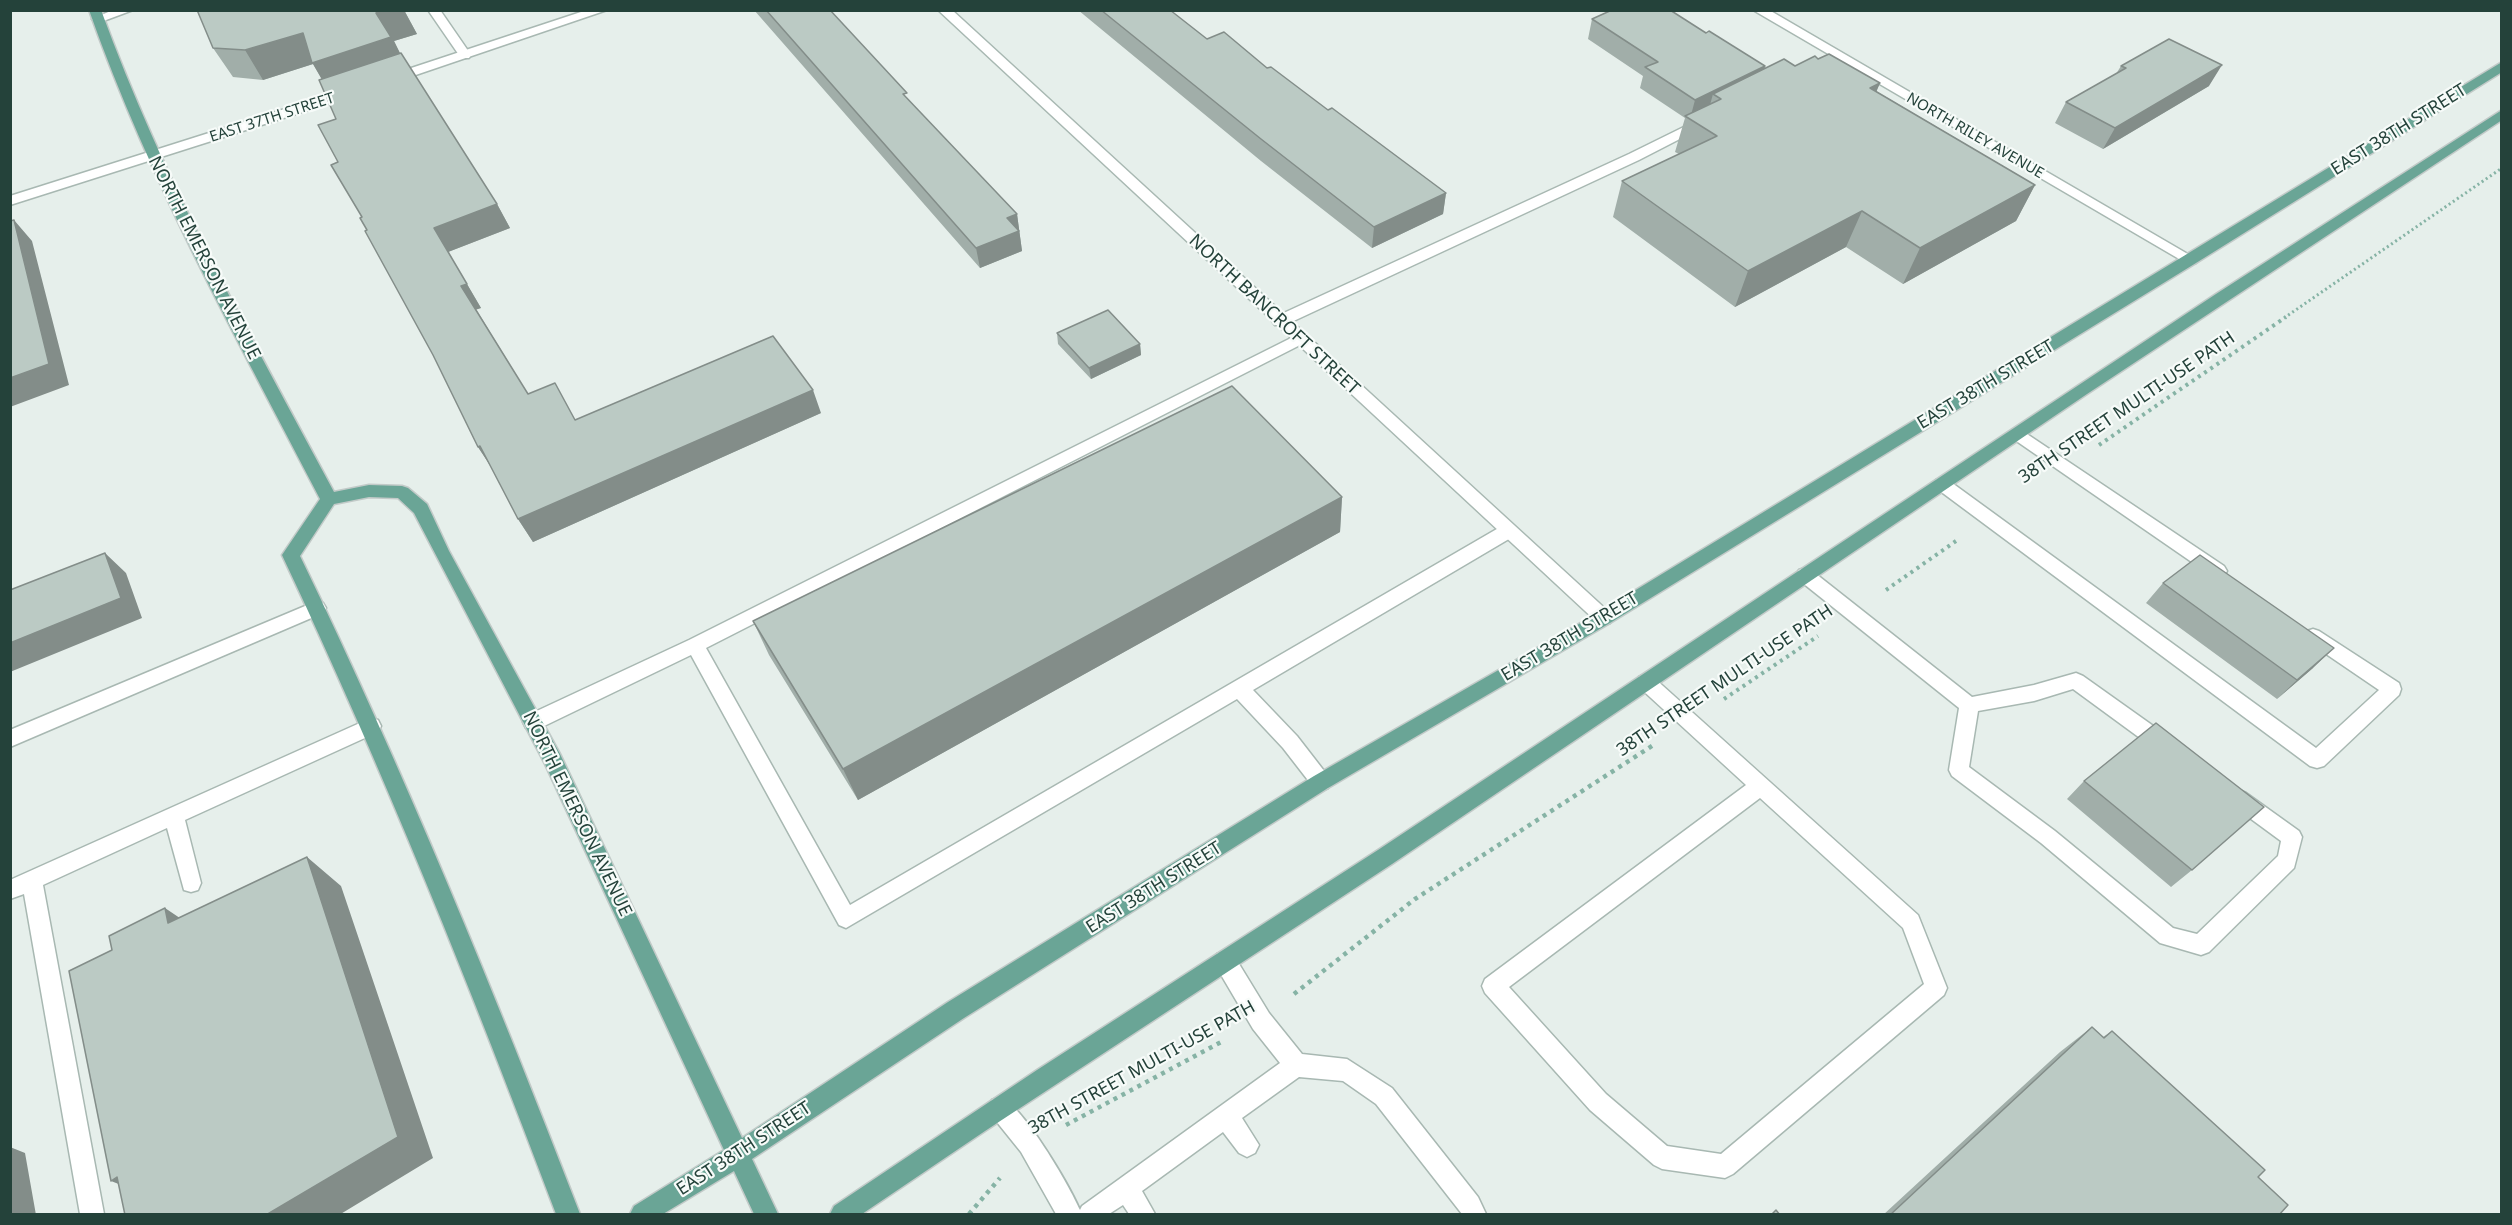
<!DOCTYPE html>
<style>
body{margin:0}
#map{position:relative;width:2512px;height:1225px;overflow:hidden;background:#e6efeb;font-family:"Noto Sans",sans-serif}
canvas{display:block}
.frame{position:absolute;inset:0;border:12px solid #24423a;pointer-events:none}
</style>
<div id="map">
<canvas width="2512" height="1225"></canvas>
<div class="frame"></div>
</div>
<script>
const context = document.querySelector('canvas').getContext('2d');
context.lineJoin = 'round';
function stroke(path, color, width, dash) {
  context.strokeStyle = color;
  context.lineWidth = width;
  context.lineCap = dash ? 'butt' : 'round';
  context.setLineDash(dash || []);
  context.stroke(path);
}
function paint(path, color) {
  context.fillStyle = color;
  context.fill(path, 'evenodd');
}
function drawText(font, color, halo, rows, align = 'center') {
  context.font = font + ' "Noto Sans",sans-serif';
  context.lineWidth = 4.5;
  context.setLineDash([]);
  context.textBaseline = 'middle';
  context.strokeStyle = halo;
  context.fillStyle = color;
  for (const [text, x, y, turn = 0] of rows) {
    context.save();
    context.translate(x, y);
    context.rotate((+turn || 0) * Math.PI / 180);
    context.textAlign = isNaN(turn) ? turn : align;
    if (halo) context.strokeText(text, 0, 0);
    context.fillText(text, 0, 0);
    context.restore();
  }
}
const pathFar2 = new Path2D(`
 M2284 318 2502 168`);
const pathFar1 = new Path2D(`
 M2099 445 2286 317
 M1886 590 1956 541
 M1724 699 1818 636`);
const path = new Path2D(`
 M1294 994 1415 899 1655 744
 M1066 1125 1223 1041
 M969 1214 1000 1178`);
const lane = new Path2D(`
 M113 10H133L98 23 92 19Z
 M428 10H440L471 55 469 58H461Z
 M1702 118 1709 122 1707 125 1639 160 1285 325H1275L1272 321 1275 317 1629 154Z
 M1299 334 1307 339 1304 343 706 648 850 905 1502 526 1508 524 1514 526 1517 531 1514 536 1253 690 1297 736 1328 776 1331 782 1328 788 1321 791 1314 788 1283 748 1237 699 846 928 839 925 691 655 540 728 533 730 526 728 523 722 526 716 689 640Z
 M2018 428 2224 566 2227 571 2224 576 2218 578 2212 576 2012 438 2010 434 2012 430Z
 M1942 478 1948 480 2316 748 2379 690 2307 641 2304 636 2307 631 2313 629 2319 631 2399 683 2401 689 2399 695 2324 766 2317 768 2310 766 1936 488 1934 484 1936 480Z
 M1805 568 1811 570 1972 697 2034 685 2076 673 2083 676 2173 740 2176 746 2173 752 2166 754 2159 752 2073 689 2034 701 1978 711 1969 767 2055 831 2173 928 2197 934 2278 856 2281 841 2232 805 2229 799 2232 793 2239 790 2246 793 2299 831 2302 837 2294 868 2209 952 2201 955 2160 943 2041 843 1952 776 1949 770 1959 708 1799 580 1796 575 1799 570Z
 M317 601 323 603 326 608 323 613 10 747V730Z
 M1646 674 1653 677 1918 915 1947 988 1944 995 1733 1174 1725 1178 1662 1169 1654 1165 1590 1110 1485 993 1482 986 1485 979 1746 785 1639 687 1637 682 1639 677ZM1760 798 1903 928 1924 984 1721 1154 1667 1146 1606 1094 1509 987Z
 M371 718 378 720 381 726 378 732 185 820 201 883 198 890 191 892 184 890 167 828 43 885 104 1214H80L24 894 10 899V880Z
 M1225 951 1233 954 1269 1013 1302 1054 1347 1059 1392 1088 1478 1197 1486 1214H1462L1376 1104 1343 1081 1299 1077 1242 1118 1259 1145 1255 1153 1247 1157 1239 1153 1223 1132 1142 1191 1155 1214H1129L1123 1205 1109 1214H1056L1021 1152 992 1116 989 1108 992 1100 1000 1097C1024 1107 1069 1185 1080 1210L1082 1206 1280 1063 1253 1029 1217 968 1214 961 1217 954Z`);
const street = new Path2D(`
 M587 10H607L395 82 391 83 385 79 387 76Z
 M938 10H952L1610 613 1613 618 1610 623 1604 625 1598 623Z
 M1753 10H1769L2198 260 2196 263H2186Z
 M351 88 357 92 356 95 10 205V196Z`);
const primary = new Path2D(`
 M89 10H101C163 181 249 333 334 492L369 485 402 486 408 488 427 504 449 551 560 754 742 1138 948 1002 1314 776 1598 613 2502 62V72L2196 263 1610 623 1328 788 964 1018 752 1159 778 1214H754L734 1171 663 1214H630L634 1206 724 1150 545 764 414 513 398 498 369 497 334 504 300 556C404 771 494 991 580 1214H556C472 991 384 771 282 555L320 499C236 337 150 183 89 10Z
 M2502 110V120L2087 394 1392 864 985 1131 862 1214H830L834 1206 1037 1070 1378 850 2216 294Z`);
const wall = new Path2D(`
 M197 10H404L417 34 394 41 400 54 497 204 510 228 448 252 481 308 476 309 528 394 575 420 821 413 533 542 518 519 490 465 478 447 433 355 367 230 338 162 336 119 322 79 313 64 263 80 233 77 213 48Z
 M754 10H830L908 100 1017 214 1022 251 980 268Z
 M1078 10H1170L1207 39 1267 68 1446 193 1443 214 1372 248 1261 161Z
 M1592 19 1706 33 1765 66V68L1795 66 1818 59 1880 83 1876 91 2035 185 2016 221 1903 284 1846 247 1735 307 1613 217 1622 181 1679 154 1675 152 1685 118 1640 88 1643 76 1588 39Z
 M2121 66 2209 86 2103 149 2055 123 2066 102 2116 74Z
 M1057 333 1140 344 1141 355 1091 379 1058 344Z
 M1342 497 1340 532 858 800 769 655 753 621Z
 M2163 583 2313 668 2277 699 2146 603Z
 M2084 781 2192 870 2171 887 2067 799Z
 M2092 1027 2103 1037 2112 1031 2258 1177 2279 1215H1883L2060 1052Z`);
const shadedWall = new Path2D(`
 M384 10H404L417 34 394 41 407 67 329 92 313 64 263 80 245 50Z
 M2222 65 2209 86 2103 149 2115 128Z
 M1765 66 1759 87 1721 99 1713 94 1708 112 1690 119 1695 100Z
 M1880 83 1865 119 1870 88Z
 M2035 185 2016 221 1903 284 1920 248Z
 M1446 193 1443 214 1372 248 1374 227Z
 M497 204 510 228 448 252 434 228Z
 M1862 211 1846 247 1735 307 1748 271Z
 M1017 214 1022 251 980 268 976 248 1007 218Z
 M14 220 32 241 69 385 10 407Z
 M467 284 481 308 475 310 461 286Z
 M1140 344 1141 355 1091 379 1089 368Z
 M813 390 821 413 533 542 518 519Z
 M480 446 493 470 478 447Z
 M1342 497 1340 532 858 800 843 769Z
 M105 553 126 573 142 618 10 672V643Z
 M2334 648 2313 668 2277 699 2297 680Z
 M307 857 341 886 433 1158 339 1215H266Z
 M165 908 205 935 168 923Z
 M10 1147 25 1153 36 1215H10Z
 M117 1177 159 1200 111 1181Z`);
const building = new Path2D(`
 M197 10H384L376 13 391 37 312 63 303 33 245 50 213 48Z
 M766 10H830L907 93 903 94 1017 214 1007 218 1019 231 976 248Z
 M1101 10H1170L1207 39 1224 32 1267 68 1271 67 1328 110 1332 108 1446 193 1374 227 1261 139Z
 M1612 10H1670L1706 33 1709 31 1765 66 1695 100 1645 67 1658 62 1592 19Z
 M2169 39 2222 65 2115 128 2066 102 2126 68 2121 66Z
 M401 53 497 204 434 228 467 284 461 286 528 394 555 383 575 420 773 336 813 390 518 519 480 446 478 447 433 355 365 231 367 230 360 218 362 217 331 165 338 162 318 125 336 119 319 80Z
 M1829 54 1880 83 1870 88 2035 185 1920 248 1862 211 1748 271 1622 181 1717 136 1685 116 1721 99 1713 94 1784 59 1795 66 1815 56 1818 59Z
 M14 220 49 364 10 378V221Z
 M1108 310 1140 344 1089 368 1057 333Z
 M1232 386 1342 497 843 769 753 621Z
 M105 553 121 598 10 643V590Z
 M2200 555 2334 648 2297 680 2163 583Z
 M2156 723 2264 807 2192 870 2084 781Z
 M307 857 398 1137 266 1215H125L117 1177 111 1181 69 971 112 950 109 936 165 908 168 923Z
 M2092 1027 2104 1038 2112 1031 2265 1170 2258 1177 2288 1205 2279 1215H1890Z
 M1776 1210 1780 1215H1771Z`);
const farStreetnames = [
 ["EAST 37TH STREET",272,118,-18],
 ["NORTH RILEY AVENUE",1975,136,30]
];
const streetNames = [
 ["EAST 38TH STREET",2399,130,-32],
 ["NORTH EMERSON AVENUE",204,258,63],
 ["NORTH BANCROFT STREET",1274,315,43],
 ["EAST 38TH STREET",1986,385,-31],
 ["38TH STREET MULTI-USE PATH",2127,408,-34],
 ["EAST 38TH STREET",1570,637,-31],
 ["38TH STREET MULTI-USE PATH",1725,681,-34],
 ["NORTH EMERSON AVENUE",577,814,64],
 ["EAST 38TH STREET",1154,888,-32],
 ["38TH STREET MULTI-USE PATH",1142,1068,-29],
 ["EAST 38TH STREET",744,1149,-33]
];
stroke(lane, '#a8b8b2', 3);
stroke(street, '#a8b8b2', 3);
stroke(primary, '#c2cac8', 3);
stroke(pathFar2, '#86b3a5', 3, [2, 3]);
stroke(pathFar1, '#86b3a5', 4, [3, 4.5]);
stroke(path, '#86b3a5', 4.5, [4, 5]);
paint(lane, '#fff');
paint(street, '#fff');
paint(primary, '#6aa596');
paint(wall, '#a1aea9');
paint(shadedWall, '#838d89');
paint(building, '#bbcac4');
stroke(building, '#838d89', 1.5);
drawText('15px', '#24423a', '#f7fbf9', farStreetnames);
drawText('18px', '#24423a', '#f7fbf9', streetNames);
</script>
